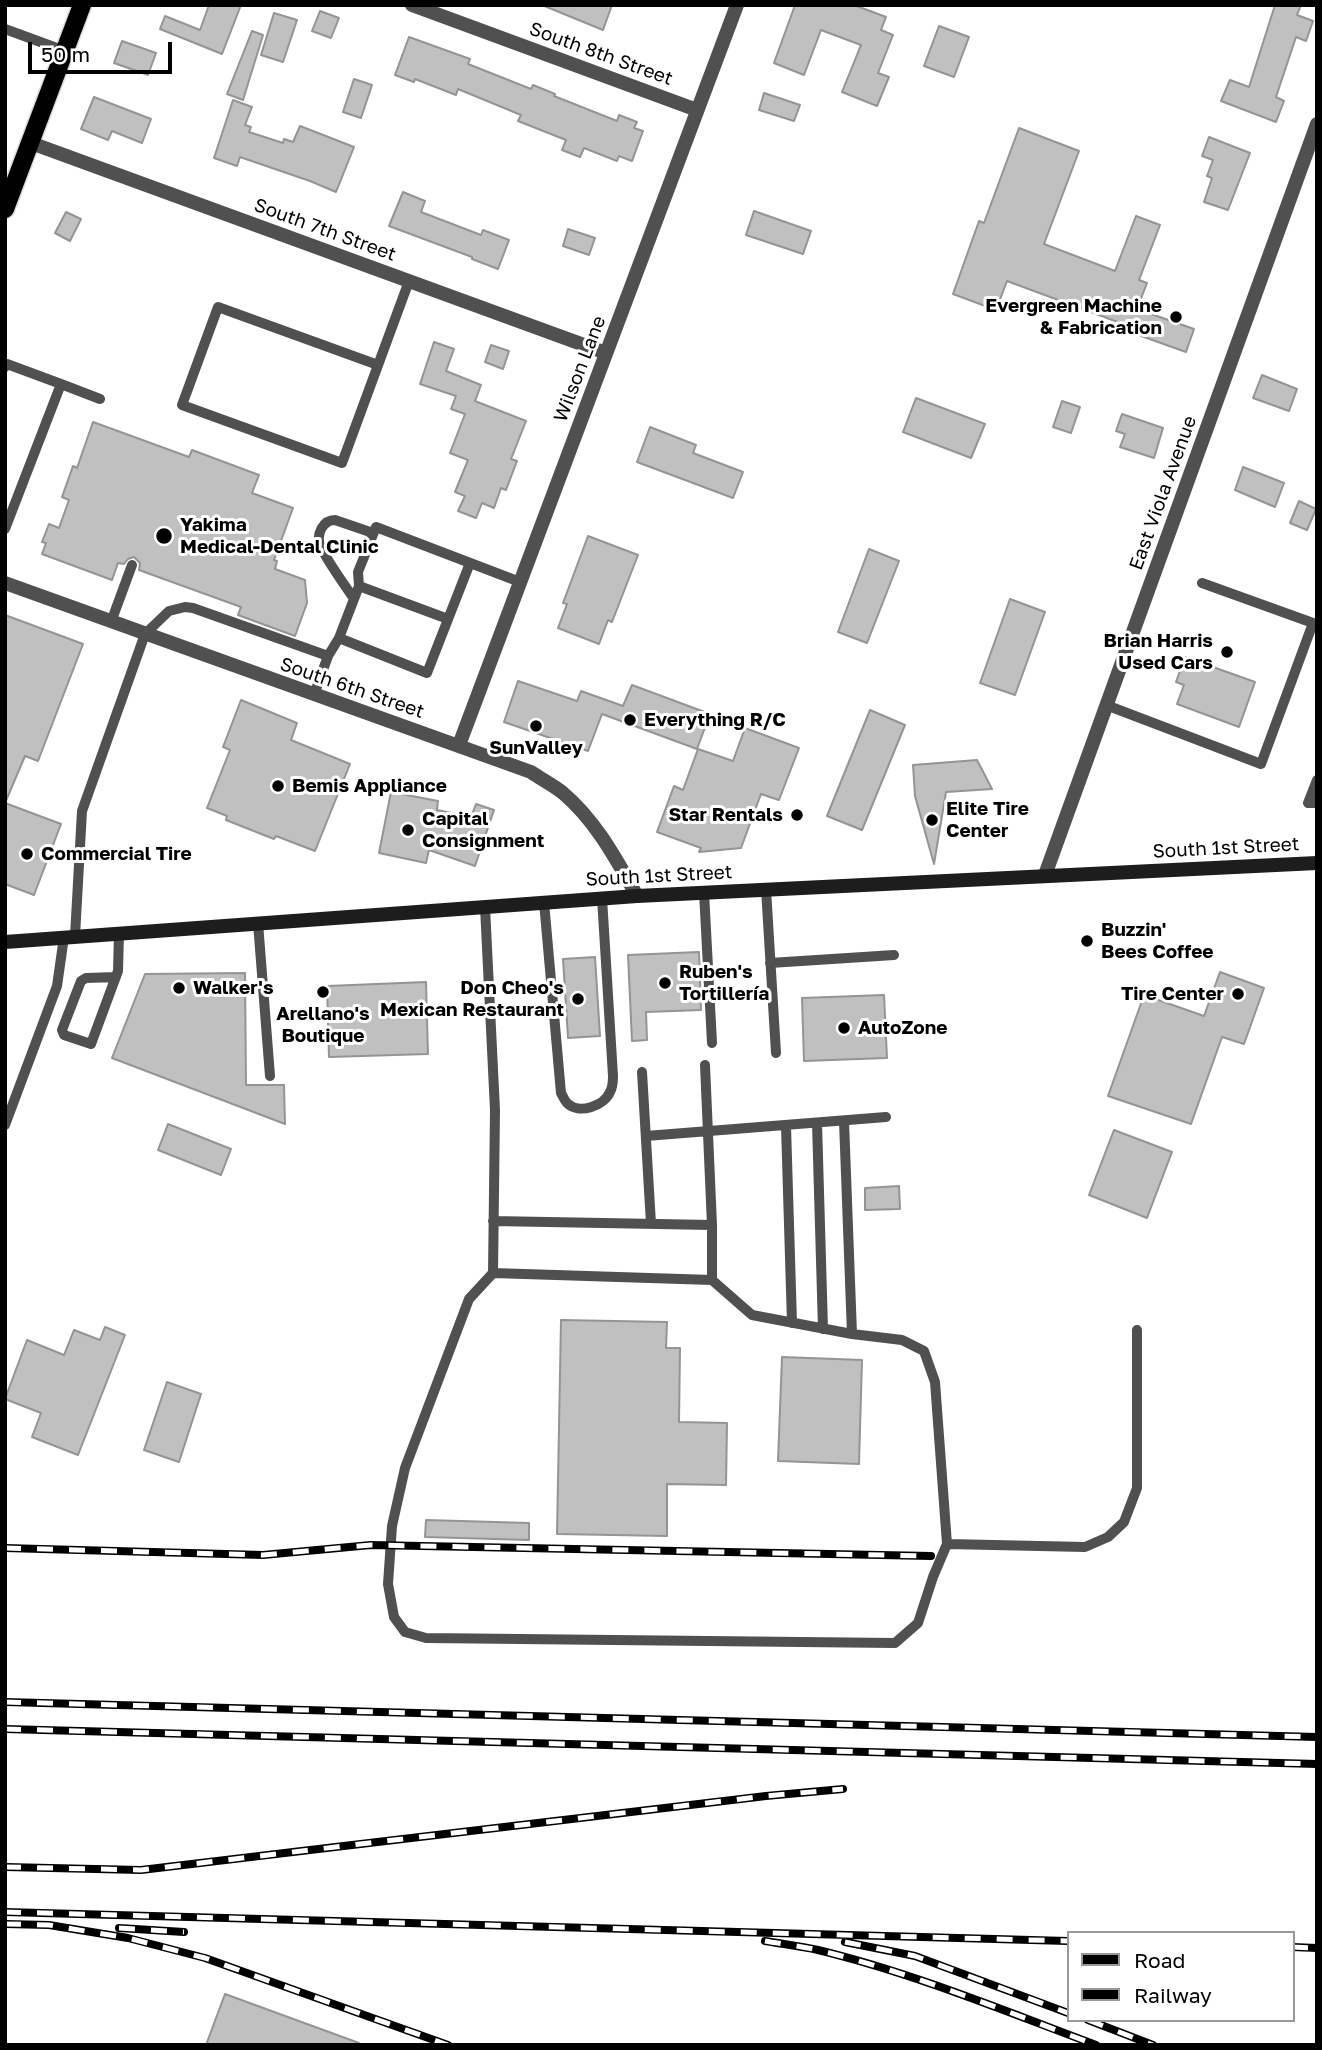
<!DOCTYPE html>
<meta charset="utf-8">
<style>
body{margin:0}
#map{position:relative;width:1322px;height:2050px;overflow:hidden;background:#fff;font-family:"Golos Text",sans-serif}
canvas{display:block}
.frame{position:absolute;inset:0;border:7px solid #000;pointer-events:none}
.legend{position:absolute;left:1067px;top:1931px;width:228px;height:91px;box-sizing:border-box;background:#fff;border:2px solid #999;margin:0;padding:9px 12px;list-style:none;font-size:21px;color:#000}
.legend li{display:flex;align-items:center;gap:14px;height:35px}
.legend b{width:35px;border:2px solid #999}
.scale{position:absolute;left:28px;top:42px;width:144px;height:32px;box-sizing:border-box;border:4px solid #000;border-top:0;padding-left:9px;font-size:21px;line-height:24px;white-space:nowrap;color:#000;-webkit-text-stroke:5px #fff;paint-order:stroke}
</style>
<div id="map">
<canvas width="1322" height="2050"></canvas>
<div class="frame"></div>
<ul class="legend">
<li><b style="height:9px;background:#000"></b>Road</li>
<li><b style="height:9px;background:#000"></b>Railway</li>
</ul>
<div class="scale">50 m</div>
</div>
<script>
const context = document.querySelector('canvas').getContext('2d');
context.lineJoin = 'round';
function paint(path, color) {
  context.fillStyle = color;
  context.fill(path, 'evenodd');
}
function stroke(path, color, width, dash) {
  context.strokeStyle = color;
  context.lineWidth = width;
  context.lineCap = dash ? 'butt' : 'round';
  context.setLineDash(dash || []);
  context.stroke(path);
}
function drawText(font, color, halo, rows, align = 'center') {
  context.font = font + ' "Golos Text",sans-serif';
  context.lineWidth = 6;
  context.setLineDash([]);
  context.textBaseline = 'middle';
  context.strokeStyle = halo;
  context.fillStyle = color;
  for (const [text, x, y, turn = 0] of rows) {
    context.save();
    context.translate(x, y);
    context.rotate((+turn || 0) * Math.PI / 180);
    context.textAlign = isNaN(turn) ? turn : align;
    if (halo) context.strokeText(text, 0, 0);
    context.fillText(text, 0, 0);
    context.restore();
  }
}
const building = new Path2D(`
 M209 5H241L222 54 160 29 165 16 200 30Z
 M542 5H612L603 30Z
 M795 5H854L886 17 881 30 893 35 878 73 889 77 877 106 842 92 861 45 821 30 804 75 774 63Z
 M1275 5H1301L1297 15 1313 21 1306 41 1296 37 1276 97 1284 101 1276 122 1221 101 1230 80 1249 87Z
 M320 11 339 18 331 38 312 31Z
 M274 13 297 20 283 62 261 55Z
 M939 26 969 37 954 77 924 66Z
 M252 31 263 35 243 100 227 94Z
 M409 37 470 59 468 64 531 89 533 85 555 94 554 96 617 121 619 115 637 122 634 128 643 131 632 161 619 156 617 161 584 148 580 157 562 150 566 140 518 121 521 115 458 89 456 95 415 79 414 82 395 75Z
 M122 41 156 53 148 75 114 63Z
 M354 79 372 85 361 118 343 112Z
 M764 93 800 105 794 121 759 110Z
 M94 97 151 119 142 143 112 131 108 140 81 129Z
 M233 100 252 107 245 125 251 127 249 132 283 143 284 139 293 142 300 126 354 147 336 192 310 181 240 157 237 166 214 158Z
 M1019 128 1079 151 1044 244 1115 271 1136 216 1160 225 1139 280 1147 283 1137 309 1194 329 1186 352 1130 332 1131 327 1007 281 996 310 953 294 979 221 984 223Z
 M1209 137 1250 153 1228 210 1204 202 1212 178 1207 176 1213 160 1202 156Z
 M403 192 425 201 421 212 481 235 483 230 509 240 498 269 472 259V257L389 226Z
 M754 211 811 231 803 254 746 235Z
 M66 212 81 219 70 241 55 233Z
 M568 229 595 238 589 255 563 246Z
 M434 342 454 349 446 371 481 385 475 401 526 421 511 459 517 461 506 490 501 488 494 508 482 503 476 518 458 511 465 496 455 492 468 460 450 453 465 414 451 409 456 396 420 384Z
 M491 345 509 351 503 369 485 362Z
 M1262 375 1297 389 1289 411 1253 398Z
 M916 398 985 424 971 458 903 432Z
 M1062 401 1080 407 1071 433 1053 427Z
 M1122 414 1163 428 1154 458 1120 447 1125 434 1116 431Z
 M93 422 189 457 192 450 259 475 252 493 293 508 274 560 277 561 275 569 305 580 307 603 295 636 238 615 241 607 139 570 140 563 134 557 128 559 124 564 118 563 112 580 42 554 46 543 42 542 49 524 59 528 69 500 62 497 73 466 77 468Z
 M650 427 696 445 693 453 743 472 733 498 637 462Z
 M1243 467 1284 483 1275 507 1235 490Z
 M1299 501 1316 509 1307 530 1290 523Z
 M588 536 638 555 612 622 608 620 599 644 558 628 567 604 563 603Z
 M869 549 899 561 867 643 838 632Z
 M1010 599 1045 612 1015 695 980 683Z
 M5 615 83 644 38 761 25 756 5 803 61 824 34 895 5 884Z
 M1185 657 1255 682 1239 727 1177 704 1184 685 1176 682Z
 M518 681 577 701 581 691 623 706 632 685 710 714 697 749 602 714 588 751 504 722Z
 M241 700 297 723 291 740 350 764 315 851 276 836 274 839 226 820 227 816 207 808 230 750 223 747Z
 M870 710 905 725 862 830 827 816Z
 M745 728 799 748 779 800 761 794 741 848 699 852 701 848 657 832 674 786 683 790 698 749 733 761Z
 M977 760 992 789 946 792 934 864 915 796 913 765Z
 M391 792 438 801 437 810 471 817 476 804 494 810 475 866 429 850 426 863 379 853Z
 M699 952 701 1010 646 1012 647 1040 632 1041 628 955Z
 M595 957 600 1036 568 1038 563 959Z
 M1220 972 1264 988 1244 1044 1222 1037 1191 1124 1108 1096 1144 995 1204 1016Z
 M245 973 246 1085H284L285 1124 112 1058 145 974Z
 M426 982 428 1054 329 1057 327 986Z
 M884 995 887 1058 804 1061 802 998Z
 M168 1124 231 1149 221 1175 158 1150Z
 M1114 1130 1172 1152 1147 1218 1089 1195Z
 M899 1186 900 1209 865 1210V1188Z
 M561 1320 667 1322 666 1348H680L679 1422 727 1423 726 1485 667 1484V1536L557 1534Z
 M105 1327 125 1335 78 1455 32 1437 41 1413 5 1399 27 1340 64 1355 74 1330 100 1340Z
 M782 1357 862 1360 859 1464 778 1461Z
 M167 1382 201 1394 179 1462 144 1450Z
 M426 1520 529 1523V1540L425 1537Z
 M225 1994 359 2043V2045H206Z`);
const service = new Path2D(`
 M5 29 65 51
 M378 365 218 307 182 405 342 463 409 281
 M5 367 7 364 61 384 5 529
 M61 384 100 399
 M359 586 448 619
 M354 599C345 585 326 560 320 545 316 534 323 520 335 520L373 533
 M111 622 132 565
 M339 638 427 673 470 563
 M314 695 328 656 339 638 359 586 358 572 376 527 520 582
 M1106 705 1261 764 1313 623 1202 583
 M1317 780 1308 803H1317
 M766 889 776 1053
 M704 892 712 1043
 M544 902 561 1093C563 1096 564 1100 567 1103 579 1115 604 1106 610 1092 613 1087 613 1081 613 1076L602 898
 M485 907 495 1110 493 1273 469 1299 405 1468 392 1526 388 1584 394 1617 405 1632 426 1638 895 1643 918 1623 933 1577 947 1544 1085 1547 1108 1537 1124 1522 1137 1488V1330
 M258 923 270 1076
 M75 936 82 811 145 634 169 611 185 607 193 608 328 656
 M770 963 894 955
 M116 977 86 978 81 981 62 1030 64 1035 91 1044 118 971 119 933
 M705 1065 712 1225V1280
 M642 1072 651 1224
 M844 1121 852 1334
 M817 1123 823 1329
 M5 1125 57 986 64 937
 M786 1126 792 1323
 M646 1136 886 1117
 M493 1221 712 1225
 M493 1273 712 1280 752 1315 852 1334 902 1340 924 1351 935 1382 947 1544`);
const minor = new Path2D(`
 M412 5 697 110
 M31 143 606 353
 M5 583 531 772C541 779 553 785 563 793 596 821 616 859 637 896
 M459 745 737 5`);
const tertiary = new Path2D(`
 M1045 875 1317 124`);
const secondary = new Path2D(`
 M5 942 637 896 1317 863`);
const primary = new Path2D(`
 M5 209 82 5`);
const rail = new Path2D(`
 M5 1548 263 1555 371 1545 931 1556
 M5 1702 1317 1737
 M5 1729 1317 1764
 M5 1867 141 1870 766 1796 843 1789
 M5 1912 1068 1941
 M5 1924 49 1925 128 1938 205 1958 448 2045
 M119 1928 184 1932
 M765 1941C782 1944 800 1946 818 1950 913 1973 1005 2011 1096 2045
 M845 1942 915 1956 1068 2013
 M1292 1947 1317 1948
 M1088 2020 1153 2045`);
const markers = [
 [1176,317,7,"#000"],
 [164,536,9,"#000"],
 [1227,652,7,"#000"],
 [630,720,7,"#000"],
 [536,726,7,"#000"],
 [278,786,7,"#000"],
 [797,815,7,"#000"],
 [932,820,7,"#000"],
 [408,830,7,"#000"],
 [27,854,7,"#000"],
 [1087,941,7,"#000"],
 [665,983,7,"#000"],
 [179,988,7,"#000"],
 [323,992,7,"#000"],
 [1238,994,7,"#000"],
 [578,999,7,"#000"],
 [844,1028,7,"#000"]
];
const streetNames = [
 ["South 8th Street",601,54,20],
 ["South 7th Street",325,230,20],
 ["Wilson Lane",580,369,-69],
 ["East Viola Avenue",1163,493,-70],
 ["South 6th Street",352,688,19],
 ["South 1st Street",1226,848,-3],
 ["South 1st Street",659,876,-3]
];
const poiNames = [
 ["Evergreen Machine",1162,306,"right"],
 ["& Fabrication",1162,328,"right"],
 ["Yakima",180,525],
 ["Medical-Dental Clinic",180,547],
 ["Brian Harris",1213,641,"right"],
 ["Used Cars",1213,663,"right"],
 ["Everything R/C",644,720],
 ["SunValley",536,748,"center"],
 ["Bemis Appliance",292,786],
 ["Elite Tire",946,809],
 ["Center",946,831],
 ["Star Rentals",783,815,"right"],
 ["Capital",422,819],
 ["Consignment",422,841],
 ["Commercial Tire",41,854],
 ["Buzzin'",1101,930],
 ["Bees Coffee",1101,952],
 ["Ruben's",679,972],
 ["Tortillería",679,994],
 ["Walker's",193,988],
 ["Don Cheo's",564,988,"right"],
 ["Mexican Restaurant",564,1010,"right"],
 ["Tire Center",1224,994,"right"],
 ["Arellano's",323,1014,"center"],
 ["Boutique",323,1036,"center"],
 ["AutoZone",858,1028]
];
paint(building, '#c0c0c0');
stroke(building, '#949494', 2);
stroke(primary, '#dbdbdb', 21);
stroke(service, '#505050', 10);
stroke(minor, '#505050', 14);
stroke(tertiary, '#505050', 14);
stroke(secondary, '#1d1d1d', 14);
stroke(primary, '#000', 18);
stroke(rail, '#000', 8);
stroke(rail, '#fff', 5, [16]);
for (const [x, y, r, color] of markers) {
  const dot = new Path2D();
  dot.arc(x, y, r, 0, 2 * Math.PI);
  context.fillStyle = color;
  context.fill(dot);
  stroke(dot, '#fff', 2.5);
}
drawText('19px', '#000', '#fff', streetNames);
drawText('bold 19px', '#000', '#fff', poiNames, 'left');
</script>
